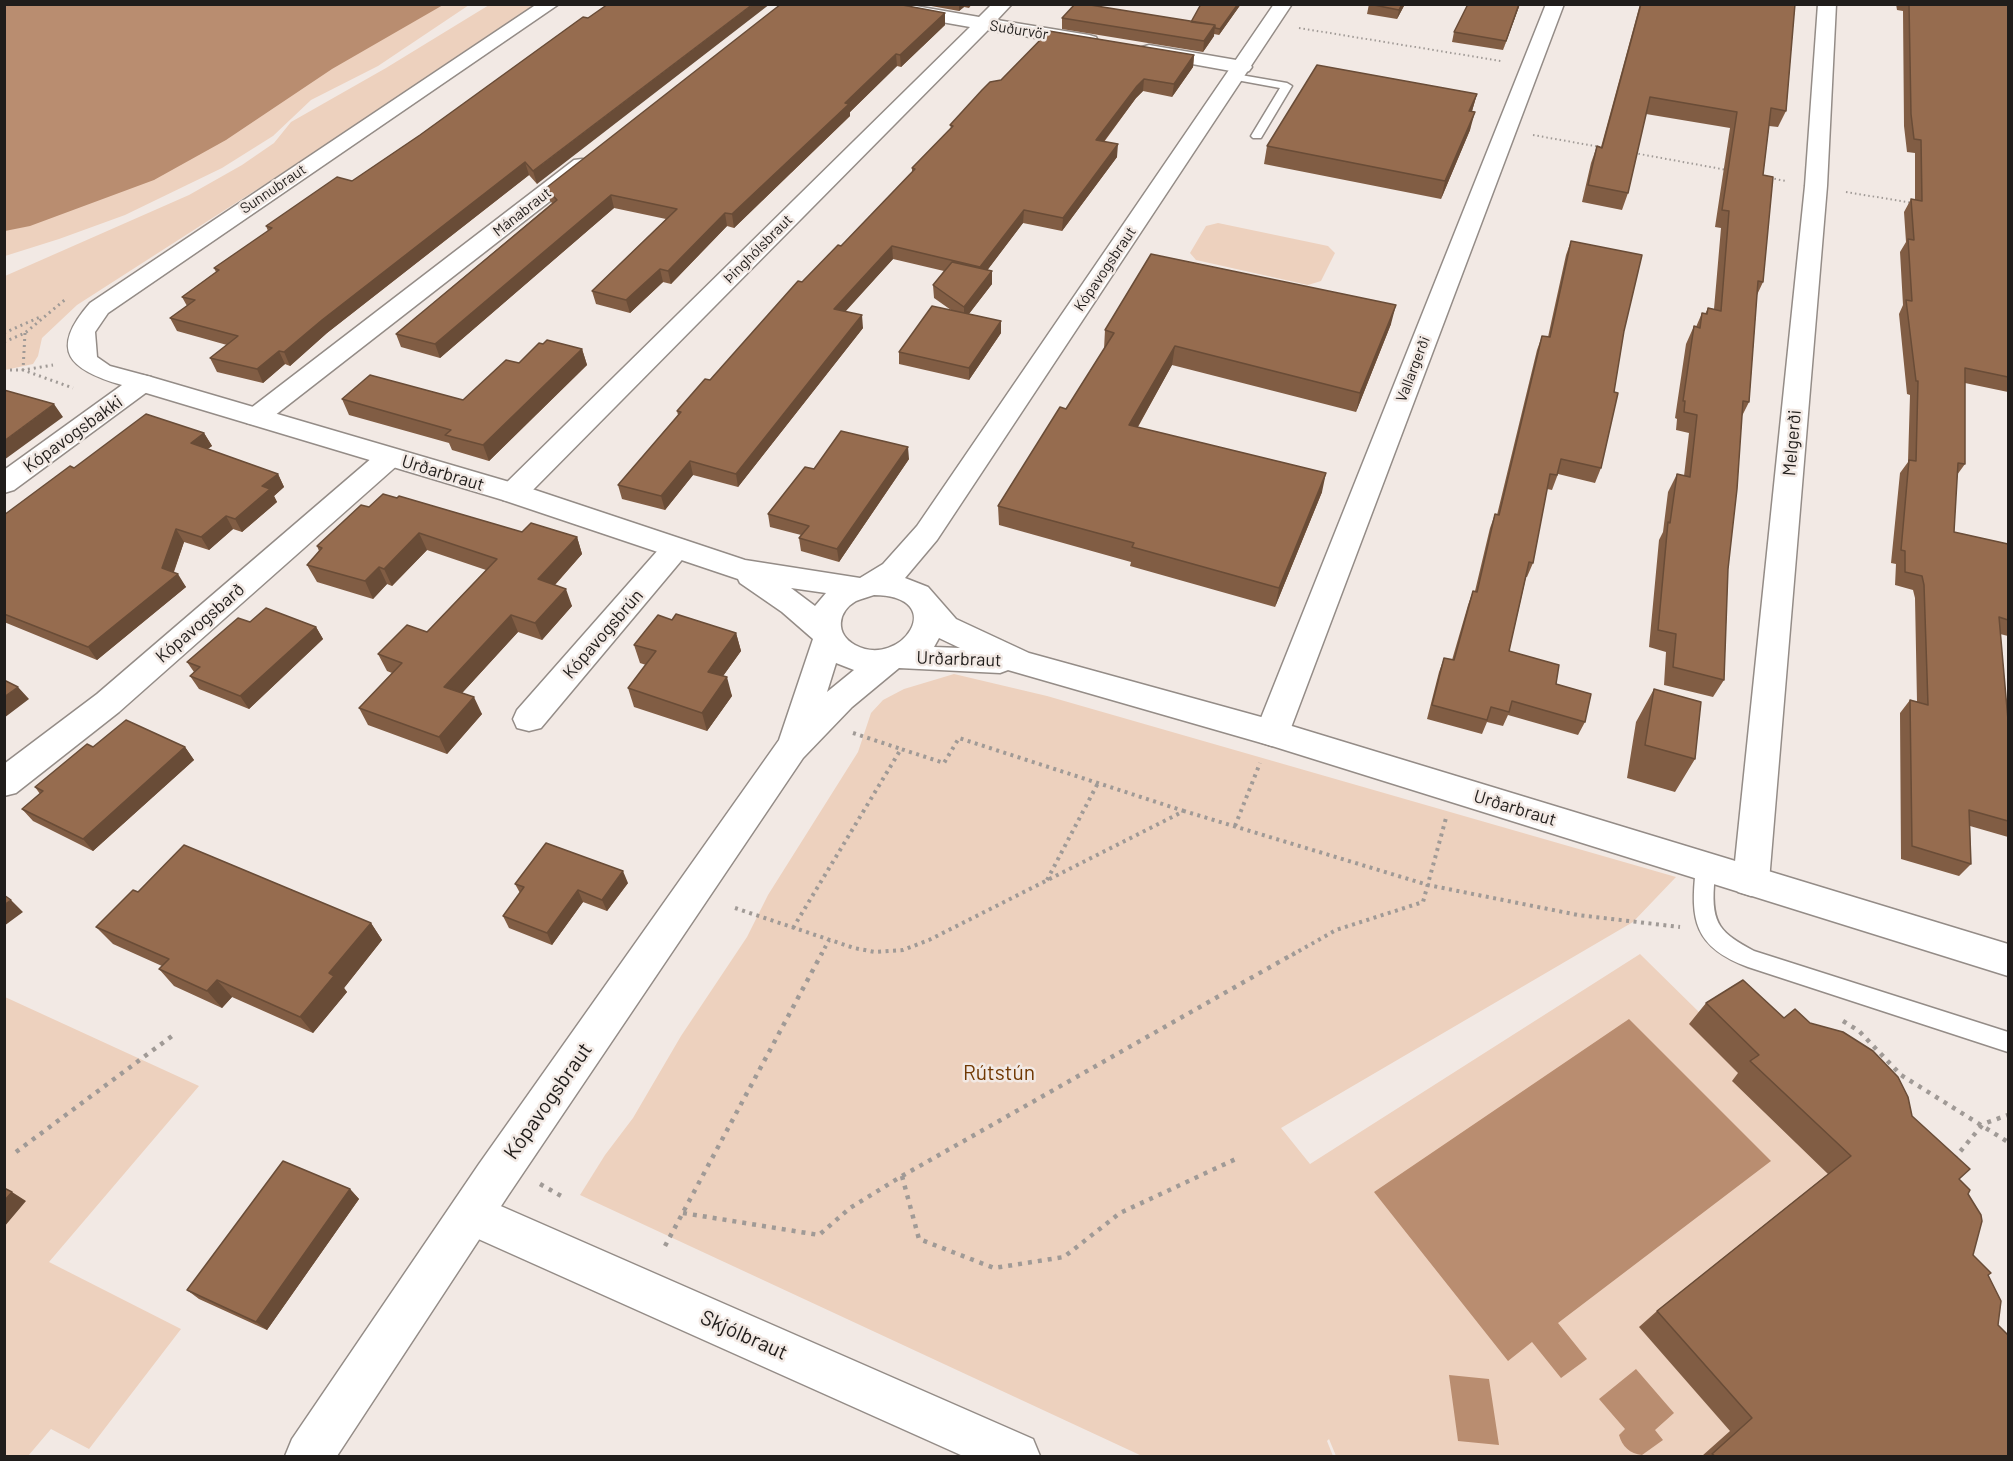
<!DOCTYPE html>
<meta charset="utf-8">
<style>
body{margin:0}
#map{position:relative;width:2013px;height:1461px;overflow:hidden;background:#f2e9e4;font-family:Barlow,sans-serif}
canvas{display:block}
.frame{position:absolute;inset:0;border:6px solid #201d1b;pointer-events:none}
</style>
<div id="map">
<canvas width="2013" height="1461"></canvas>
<div class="frame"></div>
</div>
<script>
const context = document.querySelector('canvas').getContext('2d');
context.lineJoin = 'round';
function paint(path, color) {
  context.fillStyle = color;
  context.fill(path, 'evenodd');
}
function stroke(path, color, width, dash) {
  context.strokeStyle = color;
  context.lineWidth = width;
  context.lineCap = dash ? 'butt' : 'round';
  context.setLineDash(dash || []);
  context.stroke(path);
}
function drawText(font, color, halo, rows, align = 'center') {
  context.font = font + ' Barlow,sans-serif';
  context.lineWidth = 5;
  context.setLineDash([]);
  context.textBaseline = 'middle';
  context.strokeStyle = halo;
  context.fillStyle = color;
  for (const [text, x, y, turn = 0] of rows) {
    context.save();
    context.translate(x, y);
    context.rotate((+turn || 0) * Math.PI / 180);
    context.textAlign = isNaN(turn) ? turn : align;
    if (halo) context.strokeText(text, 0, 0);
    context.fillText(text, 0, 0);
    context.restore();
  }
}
const green = new Path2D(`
 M4 5H469L378 66 311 100 273 136 222 168 125 215 59 239 5 256Z
 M489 5H544L77 305 42 338 38 356 33 364 5 370V276L189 195 242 165 274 143 291 122 386 68Z
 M1218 223 1328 246 1335 253 1321 281 1308 285 1196 260 1190 253 1206 226Z
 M954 674 1047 696 1676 877 1633 922 1281 1128 1310 1164 1640 954 1702 1015 1725 1001 2008 1456H1336L1329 1439 1327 1441 1333 1456H1142L580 1195 605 1155 633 1118 681 1036 747 937 768 895 858 752 871 713 883 700 904 689Z
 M5 997 199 1086 49 1262 181 1329 89 1449 51 1429 28 1456H5Z`);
const water = new Path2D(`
 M5 4H443V5L332 69 226 140 154 180 30 226 5 231Z
 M1629 1019 1771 1161 1558 1323 1587 1359 1561 1378 1532 1342 1508 1361 1374 1192Z
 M1636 1369 1674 1413 1655 1430 1663 1440 1642 1455C1630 1454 1622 1446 1619 1435L1625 1429 1599 1399Z
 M1449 1375 1489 1379 1499 1445 1458 1441Z`);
const pathFar3 = new Path2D(`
 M1299 28 1501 61
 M1533 135 1600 147
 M1634 153 1727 170
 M1770 178 1786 181
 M1846 192 1913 203`);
const pathFar2 = new Path2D(`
 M4 333 40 317
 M25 333 23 370 53 365
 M4 342 25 333 67 298
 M4 370H23L73 388`);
const pathFar1 = new Path2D(`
 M853 733 901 749
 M1235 826 1260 763
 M1047 880 1098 783
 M735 908 854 948 875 952 903 950 929 940 1184 811 1428 885 1578 915 1680 927
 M793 928 901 749 944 763 959 738 1184 811
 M821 955 829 940
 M1292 955 1336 930 1423 902 1446 818`);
const path = new Path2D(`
 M1843 1021 1859 1031 1901 1075 2008 1142
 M16 1152 172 1036
 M1954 1159 1983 1124 2008 1115
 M902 1176 919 1239 994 1268 1064 1257 1120 1213 1238 1158
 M540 1184 563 1197
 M683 1213 819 1235 850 1208 902 1176 1295 953
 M665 1246 822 953`);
const lane = new Path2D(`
 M1235 74 1287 83 1292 86 1261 138H1253L1251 136 1280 88 1231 79V75Z
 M1706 860 1713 862C1717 870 1715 877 1714 885 1711 925 1721 933 1754 951L2008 1032V1052L1748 967C1694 947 1690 920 1696 868L1699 862Z`);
const street = new Path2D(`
 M537 4H559L108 313 95 332 97 357 110 366 151 377 155 383 151 389 14 490 4 493V470L122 385C70 370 48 351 90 303Z
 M859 4H904L979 17 992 4H1012L997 20 1089 35 1096 37 1098 41 1096 45 1089 47 988 30 523 500 513 502 503 500 499 493 503 486 970 27 868 9Z
 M1546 4H1564L1289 733 1284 742 1272 746 1260 742 1255 733Z
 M1818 4H1836L1827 186 1769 881 1764 892 1751 896 1738 892 1733 881 1805 186Z
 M1149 45 1242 61 1249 63 1252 67 1249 71 1242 73 1142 55 1139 51 1142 47Z
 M582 159 590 160 593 165 590 170 265 423 256 425 247 423 243 417 247 411 574 160Z
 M390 448 400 451 404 457 400 463 119 712 16 793 4 796V764L97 694 380 451Z
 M676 538 686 541 691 548 686 555 541 728 529 731 517 728 513 719 517 710 666 541Z
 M471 1193 1033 1439 1040 1456H963L456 1229 450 1214 456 1199Z`);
const secondary = new Path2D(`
 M1274 4H1292L937 540 905 578 928 587 956 619 1029 653 1272 720 2008 944V976L1272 746 1008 670 1000 673 899 668 852 707 803 758 509 1194 337 1456H285L292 1439 479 1164 779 740 813 639 782 612 740 583 738 579 503 500 133 389 129 383 133 377 142 375 151 377 523 486 745 560 860 578 883 564 917 526ZM791 588 826 593 815 606ZM874 595C951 596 901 670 855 645 835 634 837 612 856 601 861 599 868 597 874 595ZM939 638 960 648 934 647ZM836 663 854 670 827 692Z`);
const wall = new Path2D(`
 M920 4H972L969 8 964 7 959 11Z
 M1241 4 1219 35 1214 34V36L1203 52 1062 29V18L1191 22Z
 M1369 4H1405L1397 19 1367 14Z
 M1468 4H1520L1503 50 1452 42 1454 32Z
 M1640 4H1795L1786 111 1778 127 1769 126 1763 175V282L1757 295 1749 402 1742 416 1728 569 1724 680 1713 697 1664 685 1666 652 1649 647 1659 540 1663 532 1668 492 1677 474 1684 476 1689 433 1676 430 1677 419 1675 418 1686 344 1694 326 1696 327 1702 313 1705 314 1708 308 1714 309 1721 228 1715 227 1730 128 1646 114 1628 193 1622 210 1582 202 1591 163 1597 146 1601 147Z
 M1896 4H2008V392L1965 383V464L1957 475 1954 532 2008 544V636L2000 634 2008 720V837L1970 826 1971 864 1959 876 1901 859 1900 713 1910 700 1917 702 1915 598 1913 590 1895 585 1896 564 1891 563 1900 473 1908 462 1910 395 1907 394 1899 314 1903 305 1900 252 1906 242 1904 212 1911 199 1915 200V153L1907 152 1904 126 1903 11 1897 10Z
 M945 13V25L901 67 897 66 850 112V116L734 228 727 226 671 284 663 282 630 313 596 304 592 291 666 219 614 208 440 358 401 347 396 334 552 203 550 201 546 188Z
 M583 17 537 184 529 175 327 333 290 366 285 364 263 383 217 372 210 358 227 345 177 331 170 318 187 306 182 297 216 272 214 268 268 231 266 226 352 181 420 135Z
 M1194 55 1193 67 1172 97 1143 91 1136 98 1104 142 1117 157 1062 231 1023 223 987 270 992 271V284L969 314 1001 321V333L969 380 899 364V352L951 310 934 298 933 285 944 271 893 259 845 311 863 328 738 487 693 475 665 510 622 499 618 485 678 415 677 411 710 380 802 282 841 246 912 172V168L951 128 950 125Z
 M1477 94 1472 111 1470 130 1441 199 1264 164 1267 146Z
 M1571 241 1624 331 1601 468 1595 483 1558 474 1552 490 1547 489 1533 563 1527 577H1526L1509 651 1556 684 1585 722 1578 735 1508 715 1503 726 1487 722 1482 734 1427 719 1439 672 1444 658 1452 660 1468 605 1473 591H1475L1490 528 1495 514 1497 515 1537 350 1542 336 1548 337 1566 255Z
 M1391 324 1356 412 1172 365 1138 427 1322 492 1275 607 1130 566 1131 562 999 525 998 506 1066 409 1104 349 1105 330Z
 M582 349 587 365 489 461 452 450 449 443 349 415 342 399 463 400 519 363Z
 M204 433 212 446 207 449 278 474 284 487 274 496 277 502 242 532 233 529 209 550 184 542 174 572 186 587 97 660 4 622V515L74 468Z
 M909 459 839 562 801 551 799 538 801 535 770 527 768 514 814 469Z
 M369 507 522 532 577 537 582 554 555 585 572 606 542 640 518 632 462 693 482 714 447 754 368 725 359 708 392 673 387 671 378 654 427 632 486 570 427 550 392 586 387 584 373 599 317 582 307 565 319 551 317 546Z
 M672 620 736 633 741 651 723 676 732 696 707 731 634 707 628 688 646 665 640 663 634 645Z
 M250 622 316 627 323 639 249 709 199 689 190 676 194 672 187 662Z
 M1654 689 1695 759 1675 792 1627 778 1636 722Z
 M93 747H185L194 760 93 851 33 821 22 809 40 794 35 787Z
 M628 883 607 911 583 902 552 945 509 928 503 916 520 893 515 884Z
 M138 892 371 923 382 940 344 988 347 992 313 1033 232 997 222 1008 174 986 159 969 162 966 113 944 96 927Z
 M1706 1003 1784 1018 1912 1116 1959 1179 1968 1194 1973 1255 1988 1275 1998 1325 2008 1456H1702L1730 1431 1639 1327 1657 1311 1828 1174 1732 1081 1738 1073 1689 1024Z
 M350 1189 359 1199 267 1330 199 1299 187 1290Z`);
const shadedWall = new Path2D(`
 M753 4H770L537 184 533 171Z
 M959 4H964V7L959 11Z
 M1238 4H1241L1219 35 1220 29Z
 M1402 4H1405L1397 19 1399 10Z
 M1519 4H1520L1503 50 1506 41Z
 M945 13V25L901 67 900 55Z
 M1215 25 1214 36 1203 52 1204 41Z
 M896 54 897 66 850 112V116L734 228 732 214 845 103Z
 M1194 55 1193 67 1172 97 1174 84Z
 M1144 79 1143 91 1136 98 1095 153 1096 140 1137 86Z
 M1477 94 1472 111H1469Z
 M1475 112 1470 130 1441 199 1445 181Z
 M1118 144 1117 157 1062 231 1063 218Z
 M525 162 529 175 327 333 290 366 284 352 322 320Z
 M611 195 614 208 440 358 435 344Z
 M1024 210 1023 223 980 280V267Z
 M725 213 727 226 671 284 668 271Z
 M892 246 893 259 836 322 834 309Z
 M660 269 663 282 630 313 626 300Z
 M992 271V284L964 320V307Z
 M1396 305 1391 324 1356 412 1360 393Z
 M862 315 863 328 738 487 736 474Z
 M1001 321V333L969 380V368Z
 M1175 346 1172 365 1128 444 1129 425Z
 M582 349 587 365 489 461 483 445Z
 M279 351 285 364 263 383 257 369Z
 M54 404 63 417 4 460V441Z
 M204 433 212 446 198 456 191 443Z
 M908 447 909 459 839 562 837 549Z
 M690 461 693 475 665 510 661 496Z
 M1326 473 1322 492 1275 607 1279 588Z
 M278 474 284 487 274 496 277 502 242 532 235 519 262 486Z
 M226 516 233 529 209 550 201 537Z
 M176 529 184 542 171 579 178 574 186 587 97 660 88 647 162 568Z
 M419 533 427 550 392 586 384 569Z
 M577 537 582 554 544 597 538 579Z
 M379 567 387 584 373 599 365 581Z
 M566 589 572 606 542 640 535 623Z
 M511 615 518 632 452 704 444 687Z
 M316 627 323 639 249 709 240 696Z
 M736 633 741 651 713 690 708 672Z
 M727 677 732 696 707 731 702 713Z
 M18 687 29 699 4 718V697Z
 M474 697 482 714 447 754 439 737Z
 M185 747 194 760 93 851 83 839Z
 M623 871 628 883 607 911 602 900Z
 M578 890 583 902 552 945 547 933Z
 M11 900 23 912 4 926V905Z
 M371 923 382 940 344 988 347 992 313 1033 300 1017 329 973Z
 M217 980 232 997 222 1008 207 991Z
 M350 1189 359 1199 267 1330 256 1322Z
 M12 1192 26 1201 4 1227V1201Z`);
const building = new Path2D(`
 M608 4H753L533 171 525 162 322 320 284 352 279 351 257 369 210 358 238 336 170 318 195 300 182 297 219 270 214 268 272 228 266 226 337 177 352 181 420 135 583 17 588 18Z
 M781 4H897L945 13 900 55 896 54 845 103 849 104 732 214 725 213 668 271 660 269 626 300 592 291 677 209 611 195 435 344 396 334 557 200 546 188Z
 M1075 4H1084L1215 25 1204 41 1062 18Z
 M1201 4H1238L1220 29 1215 28V25L1191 22Z
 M1369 4H1402L1399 10Z
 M1468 4H1519L1506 41 1454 32Z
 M1641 4H1795L1786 111 1771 108 1763 175 1773 177 1763 282 1758 281 1749 402 1743 401 1737 489 1728 569 1724 680 1673 667 1676 634 1658 630 1668 522 1670 523 1677 474 1690 477 1697 415 1684 412 1685 401H1683L1694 326 1700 328 1702 313 1707 314 1708 308 1721 311 1729 211 1722 210 1737 112 1650 97 1628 193 1588 185 1597 146 1602 148Z
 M1909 4H2008V377L1965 368V464L1958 463 1954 532 2008 544V620L1999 617 2008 720V821L1969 810 1971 864 1912 846 1910 700 1928 705 1924 585 1922 576 1905 572V551L1901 550 1909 460 1916 461 1918 381H1916L1906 300 1912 301 1908 239 1914 240 1911 199 1922 201 1921 140 1914 139 1911 114Z
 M1049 31 1194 55 1174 84 1144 79 1137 86 1096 140 1118 144 1063 218 1024 210 980 267 892 246 834 309 862 315 736 474 690 461 661 496 618 485 681 412 677 411 705 379 710 380 798 281 802 282 838 245 841 246 915 169 912 168 953 126 950 125 982 90 990 82 1001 80Z
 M1317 65 1477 94 1469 111 1475 112 1445 181 1267 146Z
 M1571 241 1642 255 1624 331 1614 392 1618 393 1601 468 1561 459 1557 475 1550 474 1533 563 1529 562 1509 651 1559 665 1556 684 1591 694 1585 722 1512 701 1509 712 1491 707 1487 720 1432 705 1444 658 1454 660 1473 591 1477 592 1495 514 1499 515 1542 336 1550 337Z
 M1151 254 1396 305 1360 393 1175 346 1129 425 1326 473 1279 588 1132 547 1134 543 998 506 1060 407 1066 409 1114 333 1105 330Z
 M952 262 992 271 964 307 933 285Z
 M932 306 1001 321 969 368 899 352Z
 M547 340 582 349 483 445 445 435 451 430 342 399 370 375 463 400 506 360 519 363 539 343 543 344Z
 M4 390 54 404 4 441Z
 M146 414 204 433 191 443 278 474 262 486 270 489 235 519 226 516 201 537 176 529 162 568 178 574 88 647 4 614V515L70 466 74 468Z
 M841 431 908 447 837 549 799 538 809 526 768 514 805 467 814 469Z
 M383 494 397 498 399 496 522 532 531 523 577 537 538 579 566 589 535 623 511 615 444 687 474 697 439 737 359 708 402 663 378 654 407 625 427 632 497 559 419 533 384 569 379 567 365 581 307 565 322 548 317 546 361 505 369 507Z
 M266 608 316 627 240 696 190 676 200 667 187 662 238 618 250 622Z
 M676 614 736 633 708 672 727 677 702 713 628 688 656 651 634 645 658 615 672 620Z
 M4 680 18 687 4 697Z
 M1654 689 1701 702 1695 759 1645 745Z
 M126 720 185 747 83 839 22 809 43 791 35 787 87 744 93 747Z
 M546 843 623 871 602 900 578 890 547 933 503 916 524 887 515 884Z
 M184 845 371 923 329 973 334 976 300 1017 217 980 207 991 159 969 169 959 96 927 133 890 138 892Z
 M4 895 11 900 4 905Z
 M1743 980 1784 1018 1795 1009 1810 1023 1843 1032 1873 1051 1898 1077 1908 1097 1912 1116 1970 1169 1959 1179 1970 1190 1968 1194 1981 1215 1982 1221 1973 1255 1991 1273 1988 1275 2001 1301 1998 1325 2008 1335V1456H1715L1712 1454 1752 1418 1657 1311 1851 1156 1750 1061 1759 1055 1706 1003Z
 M283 1161 350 1189 256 1322 187 1290Z
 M4 1188 12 1192 4 1201Z`);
const farStreetnames = [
 ["Suðurvör",1019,30,9],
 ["Sunnubraut",273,189,-34],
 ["Mánabraut",522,212,-38],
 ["Þinghólsbraut",758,249,-45],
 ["Kópavogsbraut",1105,269,-56],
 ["Vallargerði",1413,369,-69]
];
const streetNames = [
 ["Kópavogsbakki",73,434,-36],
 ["Melgerði",1792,443,-85],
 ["Urðarbraut",443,473,17],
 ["Kópavogsbarð",200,623,-41],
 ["Kópavogsbrún",603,634,-49],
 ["Urðarbraut",959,659,2],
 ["Urðarbraut",1515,808,17]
];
const nearParknames = [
 ["Rútstún",999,1073]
];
const nearStreetnames = [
 ["Kópavogsbraut",548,1101,-55],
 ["Skjólbraut",744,1335,24]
];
paint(green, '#edd1be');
paint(water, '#b98d70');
stroke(lane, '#948c87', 3);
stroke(street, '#948c87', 3);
stroke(secondary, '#948c87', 3);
stroke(pathFar3, '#a09a96', 2, [1.5, 3]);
stroke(pathFar2, '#a09a96', 3, [2, 4]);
stroke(pathFar1, '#a09a96', 4, [3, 4.5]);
stroke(path, '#a09a96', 4.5, [4, 6]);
paint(lane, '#fff');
paint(street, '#fff');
paint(secondary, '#fff');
paint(wall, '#815d44');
paint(shadedWall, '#694c37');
paint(building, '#966c4f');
stroke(building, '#694c37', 1.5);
drawText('15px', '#201d1b', '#f2e9e4', farStreetnames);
drawText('18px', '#201d1b', '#f2e9e4', streetNames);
drawText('21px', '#703803', '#f2e9e4', nearParknames);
drawText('21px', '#201d1b', '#f2e9e4', nearStreetnames);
</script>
